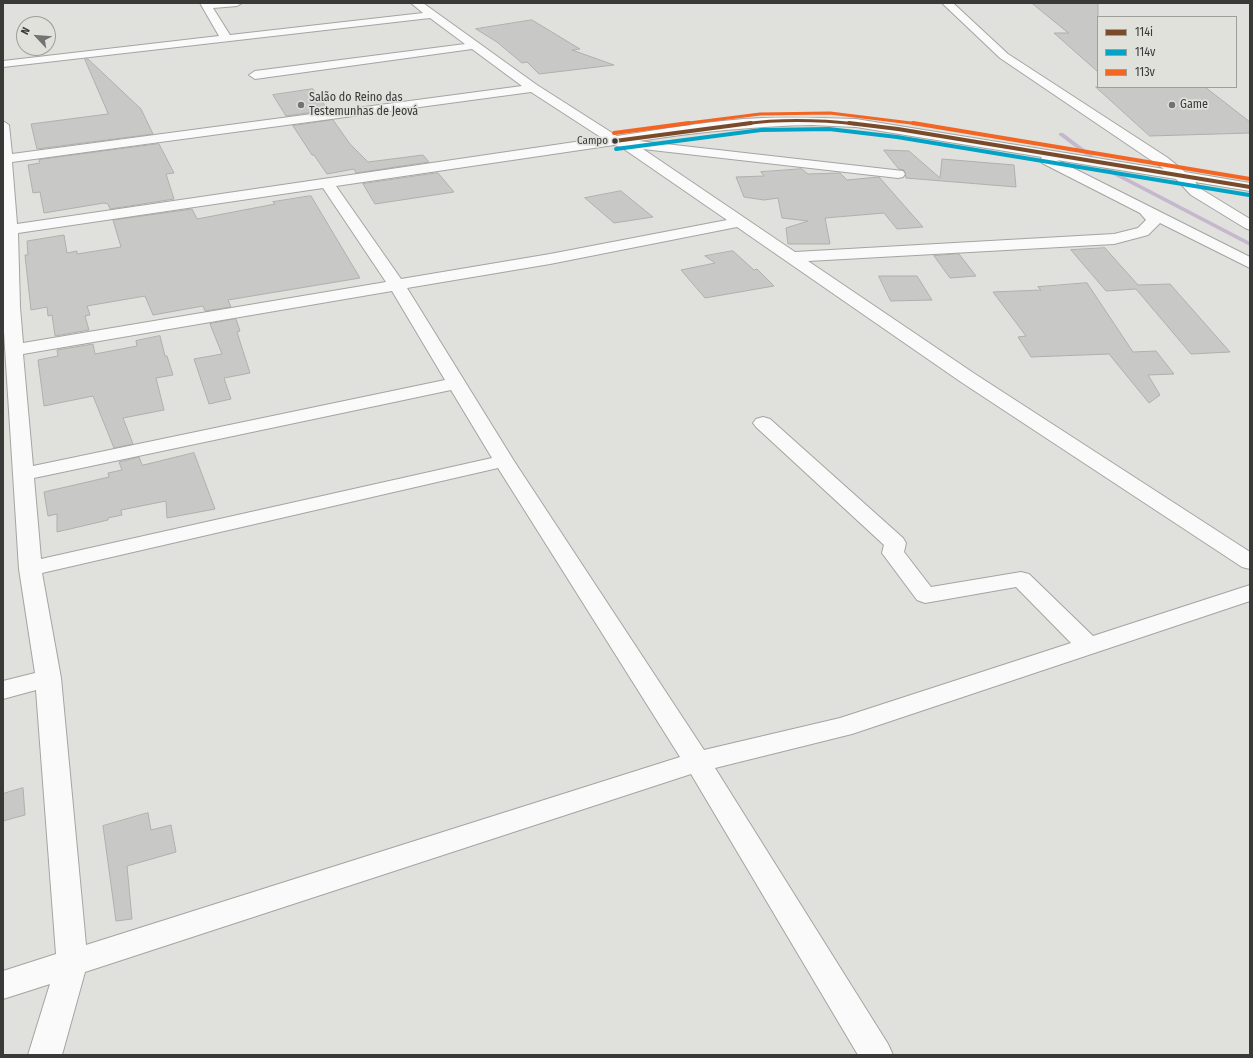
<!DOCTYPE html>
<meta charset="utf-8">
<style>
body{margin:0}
#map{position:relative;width:1253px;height:1058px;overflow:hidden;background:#e0e0dd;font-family:"Fira Sans Condensed",sans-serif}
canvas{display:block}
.frame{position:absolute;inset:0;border:4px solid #393a38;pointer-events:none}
.legend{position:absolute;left:1097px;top:16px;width:140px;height:72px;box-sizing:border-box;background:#e1e1dc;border:1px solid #9e9e9a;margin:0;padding:5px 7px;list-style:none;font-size:12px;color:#393a38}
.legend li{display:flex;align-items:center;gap:8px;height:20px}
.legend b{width:20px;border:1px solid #9e9e9a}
.north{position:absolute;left:16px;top:16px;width:40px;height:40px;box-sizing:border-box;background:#e1e1dc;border:1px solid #9e9e9a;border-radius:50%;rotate:296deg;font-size:11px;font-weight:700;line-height:16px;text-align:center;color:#393a38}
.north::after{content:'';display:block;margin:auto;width:14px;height:18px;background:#737472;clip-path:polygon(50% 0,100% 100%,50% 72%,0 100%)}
</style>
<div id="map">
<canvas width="1253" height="1058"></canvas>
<div class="frame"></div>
<ul class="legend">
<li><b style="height:5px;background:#7a4b2a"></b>114i</li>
<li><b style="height:5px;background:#03a3c6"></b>114v</li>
<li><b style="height:5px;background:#f26522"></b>113v</li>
</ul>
<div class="north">N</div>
</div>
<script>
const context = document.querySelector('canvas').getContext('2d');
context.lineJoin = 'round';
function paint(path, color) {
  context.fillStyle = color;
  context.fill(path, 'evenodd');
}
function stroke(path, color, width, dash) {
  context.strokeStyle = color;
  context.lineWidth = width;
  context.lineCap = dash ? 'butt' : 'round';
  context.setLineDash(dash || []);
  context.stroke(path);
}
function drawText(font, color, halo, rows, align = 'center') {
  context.font = font + ' "Fira Sans Condensed",sans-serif';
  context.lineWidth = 3.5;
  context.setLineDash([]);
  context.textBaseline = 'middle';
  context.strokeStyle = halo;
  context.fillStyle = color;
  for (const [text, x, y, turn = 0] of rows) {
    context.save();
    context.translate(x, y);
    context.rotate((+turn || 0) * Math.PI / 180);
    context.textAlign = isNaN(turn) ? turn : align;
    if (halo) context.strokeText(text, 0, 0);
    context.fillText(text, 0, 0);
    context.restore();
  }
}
const stream = new Path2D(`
 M1059 133H1063L1112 170 1250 242V246L1108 172 1059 135Z`);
const building = new Path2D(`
 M1032 3H1098V72L1054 33H1068Z
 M532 20 580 49 572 50 614 65 539 74 527 62 522 63 497 42 476 29Z
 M85 59H88L141 109 153 134 37 149 31 124 108 114Z
 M1096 87H1205L1250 122V133L1150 136Z
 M313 89 328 110 286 116 273 95Z
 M333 120 350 144 368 162 423 155 429 162 356 173 354 169 327 174 314 155H312L293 126Z
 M159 144 174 173 166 174 174 199 110 209 108 204 104 203 44 213 40 192 33 193 28 165 40 163 39 160Z
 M884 150 909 151 940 178 942 159 1014 165 1016 187 906 178 904 170 899 169Z
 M802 169 808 174 840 173 847 180 879 177 923 227 897 229 884 213 825 218 830 244H788L786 228 808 221 782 218 778 198 764 200 744 197 736 177 764 176 761 172Z
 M438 173 454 192 375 204 363 184Z
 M621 191 653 217 614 223 585 198Z
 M311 196 360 278 228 300 231 307 205 311 203 306 153 315 145 296 87 306 90 315 85 316 89 330 55 336 52 315 48 316 47 307 31 310 25 255H28L27 241 64 235 67 253 77 251V254L121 247 113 220 192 209 197 219 275 204 273 202Z
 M1105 248 1138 285 1170 284 1230 352 1191 354 1136 289 1106 291 1071 250Z
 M733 251 754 270 757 269 774 286 705 298 681 270 715 263 705 256Z
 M959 254 976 276 950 278 934 256Z
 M879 276H917L932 300 891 301Z
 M1087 283 1133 352 1156 351 1174 374 1148 375 1160 395 1149 403 1109 354 1031 357 1018 337 1026 336 993 292 1041 290 1038 287Z
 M236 319 240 331 237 332 250 373 224 378 231 399 209 404 194 359 222 354 210 324Z
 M160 336 165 356H167L173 375 156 378 164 410 123 418 133 444 114 448 93 396 44 406 38 360 58 356 57 350 93 344 95 354 137 346 136 341Z
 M194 453 215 509 167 518 166 501 121 510 122 515 108 518V520L57 532V514L48 516 44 492 109 477 108 473 122 470 119 462 139 457 142 465Z
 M23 788 25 815 3 821V794Z
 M148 813 151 830 171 825 176 852 127 866 132 919 116 921 103 826Z`);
const minor = new Path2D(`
 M200 3H242L237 6 213 8 230 35 423 13 411 3H423L537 85 617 136C665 129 713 120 762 118 793 117 825 118 856 119L1164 169 1000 58 942 3H953L1008 54 1168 158 1185 172 1250 183V191L1195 182 1201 189 1250 219V230L1245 228 1191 195 1176 179 1057 160 1250 257V268L1160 223 1148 235 1114 244 808 261 975 374 1250 552V569L1242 567 961 382 737 227 550 264 407 288 514 461 704 750 840 718 1071 643 1016 587 925 603 917 600 882 553 884 545 756 427 753 423 756 419 763 417 770 419 903 538 906 543 904 552 931 587 1021 572 1029 574 1093 636 1250 585V601L852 734 715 768 888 1044 893 1055H858L691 774 85 972 62 1055H28L50 984 3 999V971L56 954 36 690 3 699V681L35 673 19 569 3 316V121L9 125 12 154 522 86 472 49 255 79 249 75 255 71 465 44 430 18 3 67V61L219 36ZM531 92 602 138 17 224 12 162ZM812 125 856 127 1042 157 1040 160 1042 163 1140 213 1146 220 1138 228 1114 234 795 252 643 149 898 178 903 177 905 174 903 171 639 141C697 132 754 126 812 125ZM614 145 621 147 727 220 550 254 401 279 336 186ZM323 188 386 282 23 343 20 307 18 233ZM392 291 445 380 33 466 23 354ZM451 390 492 458 41 559 34 478ZM498 468 680 757 86 945 61 678 42 573Z`);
const bus1Far1 = new Path2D(`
 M743 124C781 119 820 120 857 124`);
const bus1 = new Path2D(`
 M849 123 898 129 1250 187
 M615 141 751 123`);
const bus2 = new Path2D(`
 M616 149 761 130 829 129 897 137 1249 195`);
const bus3Far1 = new Path2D(`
 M681 124 760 114 830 113 919 124`);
const bus3 = new Path2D(`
 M913 123 1250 179
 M614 133 689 123`);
const markers = [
 [301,105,4,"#737472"],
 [1172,105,4,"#737472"],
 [615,141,3.5,"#393a38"]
];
const farBusnames = [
 ["Campo",608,141]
];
const farPoinames = [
 ["Salão do Reino das",309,98],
 ["Testemunhas de Jeová",309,112],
 ["Game",1180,105]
];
paint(stream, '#c6b8cc');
paint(building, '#c8c8c6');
stroke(building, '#afafad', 1);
stroke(minor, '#a4a4a2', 2);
paint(minor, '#fafafa');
stroke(bus1Far1, '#7a4b2a', 3);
stroke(bus1, '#7a4b2a', 4);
stroke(bus2, '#03a3c6', 4);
stroke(bus3Far1, '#f26522', 3);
stroke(bus3, '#f26522', 4);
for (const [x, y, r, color] of markers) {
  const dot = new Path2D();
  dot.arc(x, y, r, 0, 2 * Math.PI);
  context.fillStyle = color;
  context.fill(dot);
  stroke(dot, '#e1e1dc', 1.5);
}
drawText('11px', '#393a38', '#e1e1dc', farBusnames, 'right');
drawText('12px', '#393a38', '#e1e1dc', farPoinames, 'left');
</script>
